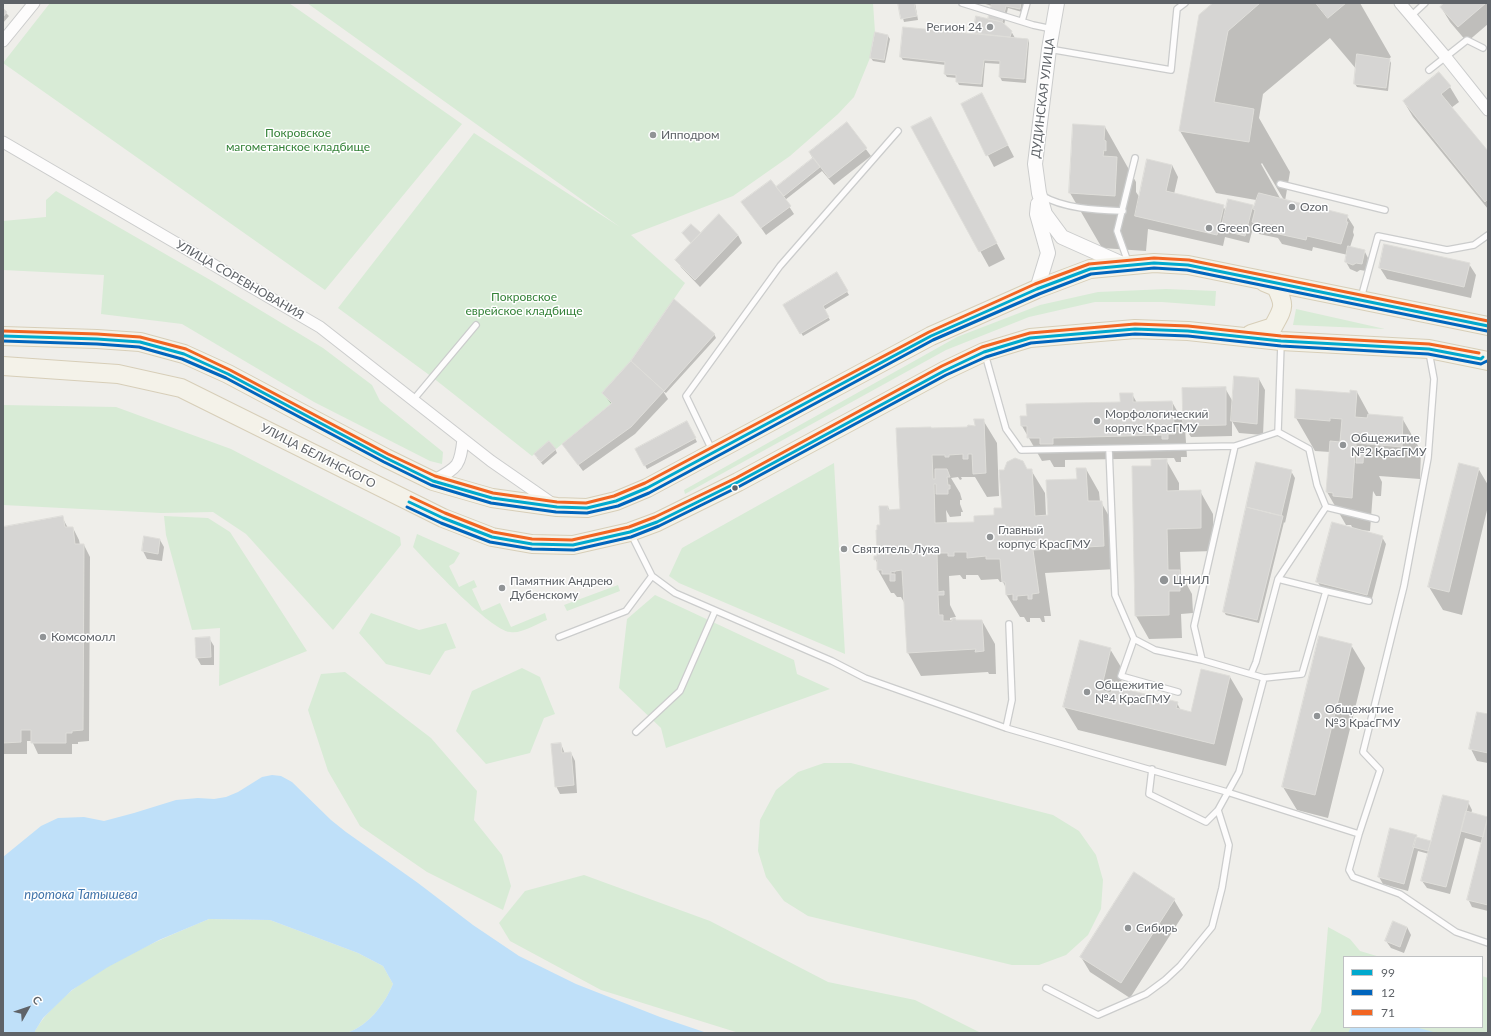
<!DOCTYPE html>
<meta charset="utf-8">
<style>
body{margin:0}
#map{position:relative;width:1491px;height:1036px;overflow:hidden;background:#efeeea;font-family:Lato,sans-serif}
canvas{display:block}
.frame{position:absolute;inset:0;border:4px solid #5f6368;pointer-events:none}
.legend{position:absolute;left:1343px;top:956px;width:140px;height:72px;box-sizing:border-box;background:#fff;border:1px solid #bfc1c3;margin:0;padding:5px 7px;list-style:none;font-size:12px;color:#5f6368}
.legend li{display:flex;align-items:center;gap:8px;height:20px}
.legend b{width:20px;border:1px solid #bfc1c3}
.north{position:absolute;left:8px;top:988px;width:40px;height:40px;-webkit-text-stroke:3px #fff;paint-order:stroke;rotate:50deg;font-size:11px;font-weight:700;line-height:16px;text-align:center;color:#5f6368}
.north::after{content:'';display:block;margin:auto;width:14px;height:18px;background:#5f6368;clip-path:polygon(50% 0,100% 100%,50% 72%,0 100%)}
</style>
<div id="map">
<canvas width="1491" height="1036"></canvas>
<div class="frame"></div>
<ul class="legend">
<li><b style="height:5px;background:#00a9ce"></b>99</li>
<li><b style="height:5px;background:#0065bd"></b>12</li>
<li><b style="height:5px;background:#f26522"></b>71</li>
</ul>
<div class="north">С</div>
</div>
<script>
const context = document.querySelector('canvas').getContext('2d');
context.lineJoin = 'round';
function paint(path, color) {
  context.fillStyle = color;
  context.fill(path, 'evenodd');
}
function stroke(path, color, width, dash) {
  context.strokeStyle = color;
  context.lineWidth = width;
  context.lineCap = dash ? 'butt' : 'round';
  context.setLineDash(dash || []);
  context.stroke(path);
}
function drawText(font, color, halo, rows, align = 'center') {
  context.font = font + ' Lato,sans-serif';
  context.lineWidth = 3;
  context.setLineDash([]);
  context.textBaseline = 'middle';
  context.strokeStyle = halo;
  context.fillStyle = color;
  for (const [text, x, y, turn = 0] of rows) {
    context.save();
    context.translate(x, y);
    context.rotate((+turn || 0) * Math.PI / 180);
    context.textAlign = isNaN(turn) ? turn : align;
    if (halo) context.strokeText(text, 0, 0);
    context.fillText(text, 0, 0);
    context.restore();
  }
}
const green = new Path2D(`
 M50 3H289L462 124 325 290 3 63Z
 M307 3H873L875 32 870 58 854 97 838 114 790 156 733 196 631 235 685 283 631 361 602 393 612 403 556 449 549 441 532 456 432 377 338 308 474 133 620 227Z
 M56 191 212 281 323 348 372 385 380 401 443 452 442 464 430 461 314 402 182 324 101 314 104 275 3 270V221L46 217V200Z
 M1166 289 1216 291 1215 306 1162 302H1095L1029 317 946 350 685 494 684 490 957 337 1040 305 1098 292Z
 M1296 309 1385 329 1293 325Z
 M3 405 116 407 231 449 400 537 401 545 333 630 246 534 213 512 161 513 3 505Z
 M834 463 845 654 679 583 669 576 682 548Z
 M164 516 208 518 230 532 307 651 219 686 220 628 192 630 166 535Z
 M417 534 460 553 454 563 449 566 459 587 474 580 477 587 472 589 482 611 500 603 511 627 545 613 547 620C536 624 522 634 510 632 490 630 429 564 413 547Z
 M618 585 620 591 567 611 564 605Z
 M655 595 794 660 797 674 830 689 666 748 661 728 619 688 627 619Z
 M371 613 419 630 446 623 456 648 445 651 430 675 386 664 359 633Z
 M522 668 540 677 555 714 544 718 530 753 486 764 456 731 472 691Z
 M345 672 431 738 477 791 474 820 502 855 511 886 503 910 427 872 360 826 328 771 308 710 321 674Z
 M824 763H851L1053 815 1079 831 1096 855 1103 880 1101 909 1088 935 1066 955 1039 965H1012L808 916 784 901 766 877 758 851 760 820 776 790 798 772Z
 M584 875 710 921 828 982 915 1000 981 1033H739L601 990 510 941 499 923 525 891Z
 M209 919 270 920 358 953 383 966 393 984C384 1005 369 1025 347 1033H35V1031C68 976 152 943 209 919Z
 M1328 927 1350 939 1360 951 1380 957H1344V1027H1482V976L1488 978V1033H1309L1321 1012Z`);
const water = new Path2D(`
 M272 775 281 776 292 782 331 820 346 832 418 883 473 925 519 956 576 984 660 1017 707 1033H347C369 1025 384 1005 393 984L383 966 358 953 270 920 209 919 159 940 108 967 72 990 43 1018 35 1031V1033H3V857L41 826 58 818 84 817 104 821 134 813 176 800 198 798 214 799 226 797 238 792 262 777Z
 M1351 1027H1415L1437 1033H1348Z`);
const shadow = new Path2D(`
 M899 3H915L918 20 904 22Z
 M982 3H1024L1022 12 1008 8 1004 25 1011 31 1015 38 1028 39 1029 43 1026 83 1002 81 1000 77 1001 64 985 63 983 87 959 85 957 81V78L947 77 945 74 946 65 903 60 901 57 974 34 977 18 990 21 992 6Z
 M1215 3H1360L1391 57 1389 59 1391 63 1388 91 1357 87 1355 84 1357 70 1330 38 1263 94 1259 118 1290 172 1285 201 1347 216 1354 227 1353 232 1354 235 1350 247 1364 250 1368 258 1366 271 1360 270 1357 272 1350 269 1346 262 1348 255 1313 247 1312 251 1282 244 1278 238 1259 234 1254 224 1249 243 1225 237 1223 246 1148 229 1146 251 1102 248 1070 193 1105 127 1136 182V192L1140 198 1172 165 1178 177 1174 194 1223 206 1226 211 1252 205 1255 210 1256 200 1216 193 1180 131ZM1262 163 1284 200H1281L1261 164Z
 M1446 3H1488V24L1467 42 1450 22 1441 7Z
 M3 10 9 16 3 23Z
 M888 36 890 39 885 63 873 61 871 58Z
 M1450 87 1459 102 1451 108 1488 153V209L1413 117 1404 102Z
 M982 95 1014 157 994 167 962 105Z
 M847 124 871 156 834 185 822 171 785 200 794 214 766 235 743 202 776 188 813 159 810 153Z
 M912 128 939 134 1005 259 989 267Z
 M683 233 738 235 742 243 700 287 681 267 677 260 692 244Z
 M1469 264 1476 275 1471 298 1387 279 1380 268Z
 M836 274 849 295 824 310 830 320 803 336 784 305Z
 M714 334 716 338 666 393 663 391 668 399 635 434 583 471 563 444 612 405 603 393Z
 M1259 379 1265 390 1263 435 1239 433 1232 421V436L1191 437 1185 428 1187 457H1181V462H1176L1174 458 1065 460V467H1054L1050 460 1042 461 1022 426 1121 403 1132 394 1137 403 1172 402 1184 423 1225 388 1233 402Z
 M1357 392 1370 416 1402 418 1421 451 1420 479 1379 476 1382 482 1381 496H1376L1373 491 1370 531 1360 530 1382 537 1386 544 1371 602 1322 589 1317 581 1353 529 1351 525H1346L1327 492 1330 452 1315 451 1296 418Z
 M983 420 997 443 999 496 987 497 975 477H961L962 479 960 480 958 477 951 478 960 493 962 500H960V504L963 512H961V516L950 517 946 510 947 524 975 523 995 516 1003 509 1027 470H1031L1045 493 1046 516H1049L1086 469 1099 492 1100 502H1101L1114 525 1116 569 1045 573 1051 616H1044L1045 622H1042L1040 618H1030V622H1027L1024 617H1020L1006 594V588L1003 582H1000L998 579 981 580 978 575H966V579H963L960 575 949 576 950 605 956 617 950 618V620L955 619 956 621H982L995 644 996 674H989L988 672 921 676 908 653 905 604 901 597H897L894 593H891L878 570V564L875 559 878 557 881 526 888 507 890 511 901 510 931 429 976 428Z
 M687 422 697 442 647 469 636 449Z
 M555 449 557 453 543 465 537 458Z
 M1166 460 1179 483V492L1200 491 1213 514 1214 551 1180 552 1181 574 1192 594 1193 613 1181 614 1182 638 1149 639 1136 616 1152 467Z
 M1478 468 1488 485V506L1462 615 1443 610 1429 587Z
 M1291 471 1295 478 1285 523 1284 522 1259 623 1226 615 1224 612Z
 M62 517 68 528H73L79 540 80 545H84L90 557 89 741 78 742V744H72V754H38L32 741H27V754H3V528Z
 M160 540 164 547 162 561 147 559 143 551Z
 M209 638 214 646V665H201L197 658Z
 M1351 645 1365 668 1328 818 1297 810 1283 787Z
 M1110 649 1124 672 1119 689 1177 703 1181 711 1192 713 1230 677 1243 699 1226 766 1078 730 1064 707Z
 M1488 715V763L1477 761 1471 749Z
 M561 744 565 754 571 753 575 761 577 793 560 794 556 786Z
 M1468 802 1472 810 1471 814 1488 818V911L1472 907 1468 899 1482 843 1465 838 1450 894 1427 888 1422 881 1429 854 1418 851 1408 891 1383 884 1379 877 1416 836 1417 838 1430 842 1432 844Z
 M1174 900 1183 915 1130 998 1090 972 1081 957Z
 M1407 927 1411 935 1404 953 1391 948 1386 941Z`);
const building = new Path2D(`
 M898 3H914L917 16 901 19Z
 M992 3H1021L1020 9 1006 6 1002 22 988 19Z
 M1213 3H1260L1228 31 1214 102 1254 109 1249 142 1179 131 1199 15Z
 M1316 3H1346L1328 18Z
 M1444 3H1486L1458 27 1440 7Z
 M3 8 7 12 3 17Z
 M976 16 1002 22 1012 31 1010 37 973 33Z
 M903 27 1028 39 1024 79 999 77 1000 61 984 60 981 84 956 82V75L944 74 945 62 900 57Z
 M875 32 888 35 884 60 870 58Z
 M1357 54 1390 59 1386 88 1354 84Z
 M1439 72 1451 86 1441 94 1488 151V199L1485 202 1403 101Z
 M982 93 1008 145 986 156 961 104Z
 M931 117 997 243 979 252 911 127Z
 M847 122 867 148 829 178 809 152Z
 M1073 124 1105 126 1104 140 1106 141V151L1104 150 1103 156 1117 157 1115 196 1069 193Z
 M813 158 820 167 784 196 776 187Z
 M1147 159 1172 165 1166 191 1224 205 1217 235 1135 216Z
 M771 180 791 206 761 228 741 202Z
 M1259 193 1348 215 1346 222H1348L1341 244 1307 236 1306 240 1274 233 1275 228 1252 222 1255 210 1253 209Z
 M1228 199 1253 205 1245 236 1221 230Z
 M719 214 738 235 695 280 675 260Z
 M691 224 701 233 691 243 682 233Z
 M1384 244 1470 263 1464 287 1379 268Z
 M1348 246 1365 250 1362 264 1356 263 1353 265 1345 262Z
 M837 272 848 291 823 306 829 317 800 334 783 305Z
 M674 299 715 334 664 391 631 361Z
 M631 361 664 391 631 427 578 465 562 444 612 403 602 393Z
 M1234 376 1259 378 1257 424 1231 421Z
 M1226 387V425L1183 426 1182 388Z
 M1296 389 1350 393V390L1357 391 1355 417 1367 418 1368 414 1403 417 1402 447 1356 443V447L1364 448 1363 463H1356L1357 454H1355L1352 498 1333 496V493L1326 492 1330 441 1340 442 1342 419 1330 418V421L1295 418Z
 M1120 393H1133V402L1172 401 1175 434H1168V439H1162V435L1053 438V444H1040V438H1027V426H1021L1020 416H1027L1026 404 1120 402Z
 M974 419H984L986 473 973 474 972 454H968V459H963V454L949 455V457H945V455H932L933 479H935V469H947L950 477H947L948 485H950V489H948V494H936V484H934L935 523 974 522V516L994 515V508H1002L999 470H1004L1007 462 1015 458 1023 461 1027 469H1032L1035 516 1048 515 1046 480 1077 479 1076 468H1086L1088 501H1102L1104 546 1033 550 1039 593 1032 594V599H1028V595L1017 596V600H1013V594L1006 595 1005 582H1002L1000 559H986V556L967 558V552H954V556H948V553H937L938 592 944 591V595H938L939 615H943V621H952V619L955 618 956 620H982L984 651 975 652 976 649 907 653 902 570 895 571V572L891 571V574H895V581H890V574H882V570H877V559L874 560V556H877L876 530H877V525H880L879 506H888V510L900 509 896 428 931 427V428L967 427 968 425 975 426Z
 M687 421 696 438 644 466 635 449Z
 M549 441 556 449 541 462 534 454Z
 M1167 459V491L1201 490V528L1167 529 1168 570H1180V591H1169V615L1135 616 1132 466H1151V460Z
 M1256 462 1292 470 1281 516 1246 507Z
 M1459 463 1479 468 1449 592 1428 587Z
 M1246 507 1283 516 1257 620 1223 612Z
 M63 516 65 527H73L75 544H84L83 730 72 731V733H66V743H31V730H21V742L3 743V527Z
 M1332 522 1383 536 1367 595 1316 582Z
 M144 536 160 539 158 554 142 551Z
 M1319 636 1352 644 1315 795 1282 787Z
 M210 637 211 657 196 658 195 638Z
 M1080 640 1111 648 1101 690 1111 693 1112 686 1178 702 1176 708 1191 712 1201 669 1230 676 1214 744 1063 707Z
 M1477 712 1488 714V753L1469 749Z
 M561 743 562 753 571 752 574 785 555 787 551 744Z
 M1443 795 1469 801 1446 887 1421 881Z
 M1466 811 1488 817 1483 837 1461 831Z
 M1488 816V905L1467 900Z
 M1390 828 1417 835 1404 884 1378 877Z
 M1416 837 1431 841 1428 851 1413 847Z
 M1134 872 1175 899 1121 983 1080 957Z
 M1393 921 1407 927 1400 947 1385 941Z`);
const service = new Path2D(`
 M962 3 1033 25 1052 29
 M1411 16 1425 3
 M1022 21 1027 3
 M1049 49 1171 70 1177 9 1185 3
 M1429 70 1467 40 1483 48
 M1280 184 1385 210
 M1041 195C1064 209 1097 210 1123 211
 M1128 262 1117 231 1135 158
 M1361 298 1378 236 1447 250 1474 245 1488 235
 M985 354 1006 429 1021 450 1235 446 1278 432 1309 449 1317 485 1326 507 1376 519
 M414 399 476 325
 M1278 432 1281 344
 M1109 449 1115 595 1134 639 1155 650 1202 660 1194 626 1235 446
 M712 450 686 396 780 266 898 131
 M631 534 652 576 675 593 832 661 865 678 1006 728 1227 792 1359 834 1349 870 1353 877 1400 894 1456 932 1488 943
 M1278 579 1326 591
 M559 637 626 611 652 576
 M1134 639 1121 676 1178 692
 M1202 660 1264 678 1302 674 1326 591 1369 601
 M1251 674 1256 662 1278 579 1326 507
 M1006 728 1012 700 1009 624
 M636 732 680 691 715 611
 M1152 769 1149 794 1206 822 1218 810 1239 772 1264 678
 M1359 834 1380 770 1363 752 1404 586 1428 458 1434 379 1429 352
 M1046 988 1098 1015 1146 994 1165 980 1180 966 1212 927 1222 888 1229 845 1218 810`);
const minor = new Path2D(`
 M1400 3 1445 56 1488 110
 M3 41 34 3
 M3 142 320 327 491 461 553 504
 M433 481C458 467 460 467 463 439`);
const tertiary = new Path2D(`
 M1057 3 1049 49 1035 164 1039 193 1045 214 1062 237 1127 266
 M1037 289 1048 253 1037 214 1038 204`);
const primary = new Path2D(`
 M1251 334 1273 327C1283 308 1286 307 1276 287L1264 282
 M3 336 97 339 140 342 184 354 228 374 386 458 433 481 492 498 557 507 587 508 616 501 647 488 931 336 1037 289 1090 269 1154 263 1188 265 1488 326
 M3 366 118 374 181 388 443 518 492 537 532 544 573 545 630 532 657 522 738 482 944 371 984 352 1030 338 1135 329 1188 331 1281 341 1429 349 1488 361`);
const bus1 = new Path2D(`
 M3 336 97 339 140 342 184 354 228 374 386 458 433 481 492 498 557 507 587 508 616 501 647 488 931 336 1037 289 1090 269 1154 263 1188 265 1488 326
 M409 502 443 518 492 537 532 544 573 545 630 532 657 522 738 482 944 371 984 352 1030 338 1135 329 1188 331 1281 341 1429 349 1481 359 1483 357`);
const bus2 = new Path2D(`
 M3 341 97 344 139 347 182 359 226 378 384 462 431 485 491 503 556 512 587 513 618 506 649 493 933 340 1039 294 1091 274 1154 268 1187 270 1487 331
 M407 507 441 523 490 542 532 549 574 550 631 537 659 526 740 486 946 375 986 357 1031 343 1135 334 1188 336 1281 346 1428 354 1481 364 1487 361`);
const bus3 = new Path2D(`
 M3 331 97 334 140 337 186 349 230 370 388 454 435 476 493 493 557 502 586 503 614 496 645 483 929 332 1035 284 1089 264 1154 258 1189 260 1488 321
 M411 497 445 513 493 532 532 539 572 540 629 527 655 517 736 478 942 366 982 347 1030 333 1135 324 1188 326 1281 336 1429 344 1479 353`);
const markers = [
 [990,27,4,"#919496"],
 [653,135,4,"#919496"],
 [1292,207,4,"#919496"],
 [1209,228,4,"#919496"],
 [1097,421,4,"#919496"],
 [1343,445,4,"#919496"],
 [735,488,3.5,"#5f6368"],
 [990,537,4,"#919496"],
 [844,549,4,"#919496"],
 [1164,580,5,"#919496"],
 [502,588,4,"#919496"],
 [43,637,4,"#919496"],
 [1087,692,4,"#919496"],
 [1317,716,4,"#919496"],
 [1128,928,4,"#919496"]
];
const poiNames = [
 ["Регион 24",982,27,"right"],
 ["Ипподром",661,135],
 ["Ozon",1300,207],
 ["Green Green",1217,228],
 ["Морфологический",1105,414],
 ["корпус КрасГМУ",1105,428],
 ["Общежитие",1351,438],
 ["№2 КрасГМУ",1351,452],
 ["Главный",998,530],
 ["корпус КрасГМУ",998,544],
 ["Святитель Лука",852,549],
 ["ЦНИЛ",1173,580],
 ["Памятник Андрею",510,581],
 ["Дубенскому",510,595],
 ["Комсомолл",51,637],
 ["Общежитие",1095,685],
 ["№4 КрасГМУ",1095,699],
 ["Общежитие",1325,709],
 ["№3 КрасГМУ",1325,723],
 ["Сибирь",1136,928]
];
const streetNames = [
 ["ДУДИНСКАЯ УЛИЦА",1043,98,-83],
 ["УЛИЦА СОРЕВНОВАНИЯ",240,280,30],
 ["УЛИЦА БЕЛИНСКОГО",318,456,27]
];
const parkNames = [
 ["Покровское",298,133],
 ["магометанское кладбище",298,147],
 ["Покровское",524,297],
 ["еврейское кладбище",524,311]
];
const waterNames = [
 ["протока Татышева",81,895]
];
paint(green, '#d8ebd6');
paint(water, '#bfe0f9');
paint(shadow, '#0003');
paint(building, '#d6d5d3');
stroke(building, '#deddd9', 1);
stroke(service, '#cbcccc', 8);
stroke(minor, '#cbcccc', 13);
stroke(tertiary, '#cbcccc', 16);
stroke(primary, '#d7ceb8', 20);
stroke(service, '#fdfcfc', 5.5);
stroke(minor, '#fdfcfc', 11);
stroke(tertiary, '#fdfcfc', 14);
stroke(primary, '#f4f2e9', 18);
stroke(bus1, '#00a9ce', 3);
stroke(bus2, '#0065bd', 3);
stroke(bus3, '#f26522', 3);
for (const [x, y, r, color] of markers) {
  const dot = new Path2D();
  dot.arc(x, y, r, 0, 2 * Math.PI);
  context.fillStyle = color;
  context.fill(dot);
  stroke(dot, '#fff', 1.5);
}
drawText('12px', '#5f6368', '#fff', poiNames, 'left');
drawText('12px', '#5f6368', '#fff', streetNames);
drawText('12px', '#348238', '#fff', parkNames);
drawText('italic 13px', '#4174aa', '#fff', waterNames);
</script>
